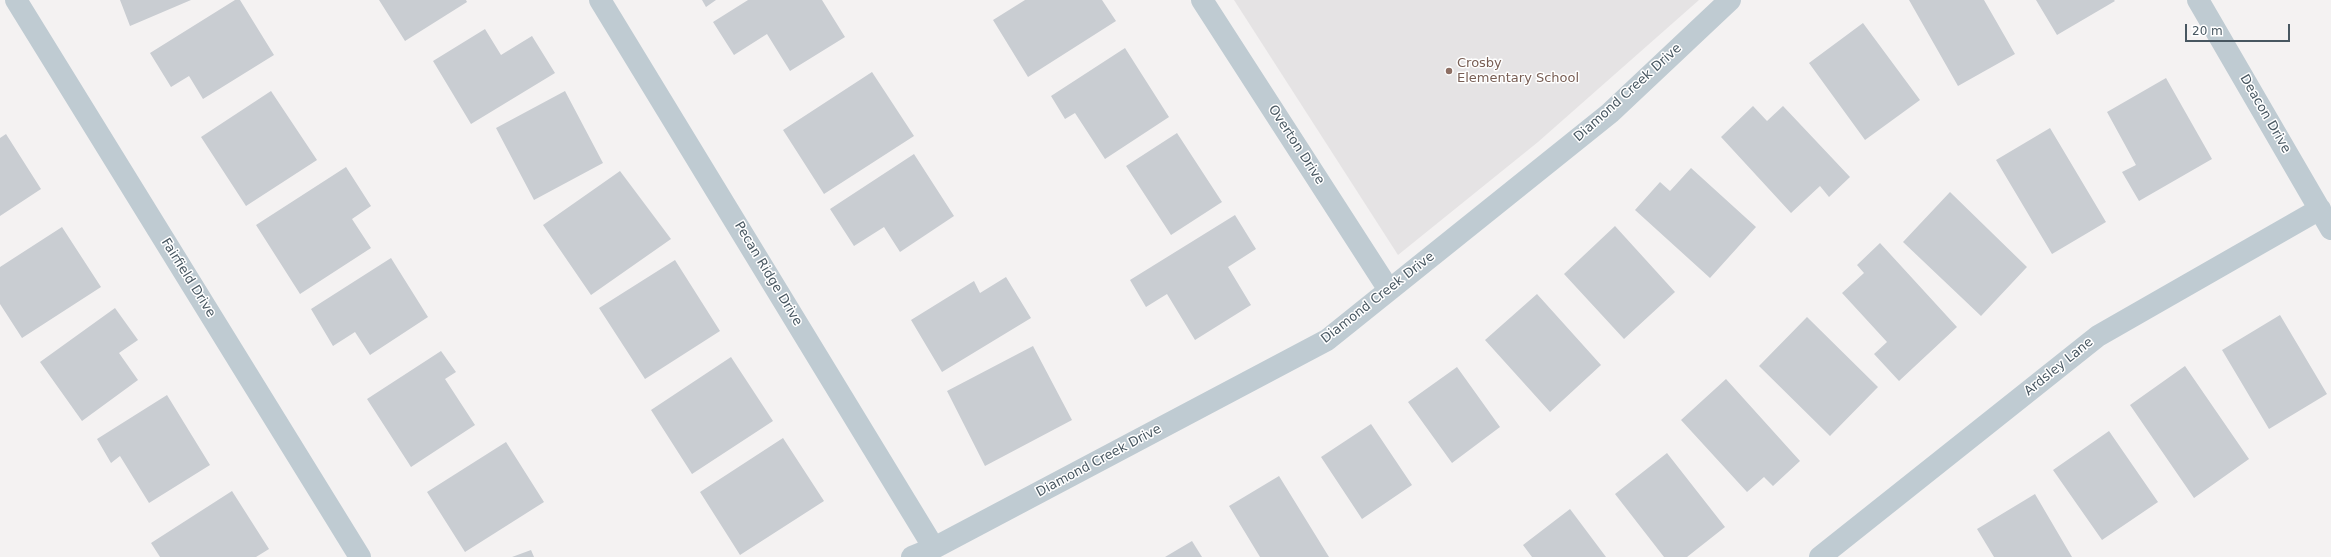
<!DOCTYPE html>
<style>
body{margin:0}
#map{position:relative;width:2331px;height:557px;overflow:hidden;background:#f4f2f2;font-family:"DejaVu Sans",sans-serif}
canvas{display:block}
.scale{position:absolute;left:2185px;top:24px;width:105px;height:18px;box-sizing:border-box;border:2px solid #485761;border-top:0;padding-left:5px;font-size:12px;line-height:14px;white-space:nowrap;color:#485761;-webkit-text-stroke:3px #fff;paint-order:stroke}
</style>
<div id="map">
<canvas width="2331" height="557"></canvas>
<div class="scale">20 m</div>
</div>
<script>
const context = document.querySelector('canvas').getContext('2d');
context.lineJoin = 'round';
function paint(path, color) {
  context.fillStyle = color;
  context.fill(path, 'evenodd');
}
function stroke(path, color, width, dash) {
  context.strokeStyle = color;
  context.lineWidth = width;
  context.lineCap = dash ? 'butt' : 'round';
  context.setLineDash(dash || []);
  context.stroke(path);
}
function drawText(font, color, halo, rows, align = 'center') {
  context.font = font + ' "DejaVu Sans",sans-serif';
  context.lineWidth = 3;
  context.setLineDash([]);
  context.textBaseline = 'middle';
  context.strokeStyle = halo;
  context.fillStyle = color;
  for (const [text, x, y, turn = 0] of rows) {
    context.save();
    context.translate(x, y);
    context.rotate((+turn || 0) * Math.PI / 180);
    context.textAlign = isNaN(turn) ? turn : align;
    if (halo) context.strokeText(text, 0, 0);
    context.fillText(text, 0, 0);
    context.restore();
  }
}
const education = new Path2D(`
 M1234 0H1699L1538 142 1398 255Z`);
const building = new Path2D(`
 M120 0H191L130 26Z
 M235 0H240L274 55 203 99 189 76 171 87 150 53Z
 M379 0H466L467 2 405 41Z
 M702 0H716L706 7Z
 M748 0H822L845 37 790 71 767 34 734 55 713 22Z
 M1025 0H1102L1116 21 1028 77 993 20Z
 M1909 0H1984L2015 54 1958 86Z
 M2036 0H2114L2115 1 2057 35Z
 M1863 23 1920 100 1865 140 1809 63Z
 M485 29 501 55 532 36 555 73 471 124 433 61Z
 M1125 48 1169 117 1105 159 1075 113 1065 119 1051 96Z
 M872 72 914 136 824 194 783 130Z
 M2166 78 2212 159 2139 201 2122 172 2136 165 2107 112Z
 M271 91 317 160 246 206 201 137Z
 M565 91 603 163 534 200 496 128Z
 M1753 106 1767 121 1783 106 1850 177 1829 197 1820 186 1791 213 1721 137Z
 M2050 128 2106 222 2052 254 1996 160Z
 M1177 133 1222 202 1171 235 1126 166Z
 M6 134 41 189 0 216V138Z
 M914 154 954 216 900 252 884 227 854 246 830 209Z
 M346 167 371 206 352 219 371 248 300 294 256 225Z
 M1691 168 1756 227 1710 278 1635 210 1660 182 1670 191Z
 M620 171 671 239 591 295 543 225Z
 M1950 192 2027 267 1981 316 1903 242Z
 M1235 215 1256 249 1228 267 1251 305 1195 340 1167 294 1146 307 1130 280Z
 M1615 226 1675 292 1624 339 1564 274Z
 M62 227 101 287 22 338 0 304V267Z
 M1880 243 1957 327 1899 381 1874 354 1887 342 1842 293 1864 273 1857 265Z
 M391 258 428 317 370 355 355 332 333 346 311 309Z
 M675 260 720 331 645 379 599 308Z
 M1006 277 1031 318 942 372 911 320 974 281 980 293Z
 M1537 294 1601 365 1550 412 1485 340Z
 M115 308 138 340 119 353 138 380 82 421 40 362Z
 M2280 315 2327 394 2269 429 2222 350Z
 M1807 317 1878 387 1830 436 1759 366Z
 M1033 346 1072 420 985 466 947 391Z
 M441 351 456 372 445 379 475 425 411 467 367 399Z
 M731 357 773 421 692 474 651 410Z
 M2185 366 2249 459 2194 498 2130 405Z
 M1457 367 1500 427 1452 463 1408 402Z
 M1726 379 1800 461 1773 486 1764 477 1747 492 1681 420Z
 M167 395 210 465 149 503 120 456 111 463 97 439Z
 M1371 424 1412 485 1362 519 1321 457Z
 M2109 431 2158 502 2102 540 2053 470Z
 M783 438 824 501 740 555 700 492Z
 M506 442 544 502 465 552 427 492Z
 M1667 453 1725 527 1687 557H1664L1615 494Z
 M1279 476 1329 557H1260L1229 506Z
 M232 491 269 549 256 557H160L151 543Z
 M2035 494 2072 557H1994L1977 529Z
 M1570 509 1606 557H1532L1523 545Z
 M1192 541 1202 557H1165Z
 M531 550 534 557H512Z`);
const minor = new Path2D(`
 M16 0 360 557
 M600 0 934 548
 M1202 0 1389 290
 M2198 0 2331 229
 M912 557 934 548 1327 340 1610 113 1730 0
 M1820 557 2098 336 2320 209`);
const markers = [
 [1449,71,4,"#8d6e63"]
];
const educationNames = [
 ["Crosby",1457,64],
 ["Elementary School",1457,79]
];
const streetNames = [
 ["Diamond Creek Drive",1628,93,-42],
 ["Deacon Drive",2265,114,60],
 ["Overton Drive",1296,145,57],
 ["Pecan Ridge Drive",768,274,59],
 ["Fairfield Drive",188,278,58],
 ["Diamond Creek Drive",1378,298,-38],
 ["Ardsley Lane",2059,367,-39],
 ["Diamond Creek Drive",1099,461,-28]
];
paint(education, '#e5e3e4');
paint(building, '#c9cdd2');
stroke(minor, '#bfcbd2', 22);
for (const [x, y, r, color] of markers) {
  const dot = new Path2D();
  dot.arc(x, y, r, 0, 2 * Math.PI);
  context.fillStyle = color;
  context.fill(dot);
  stroke(dot, '#fff', 1.5);
}
drawText('13px', '#785e54', '#fff', educationNames, 'left');
drawText('13px', '#485761', '#fff', streetNames);
</script>
